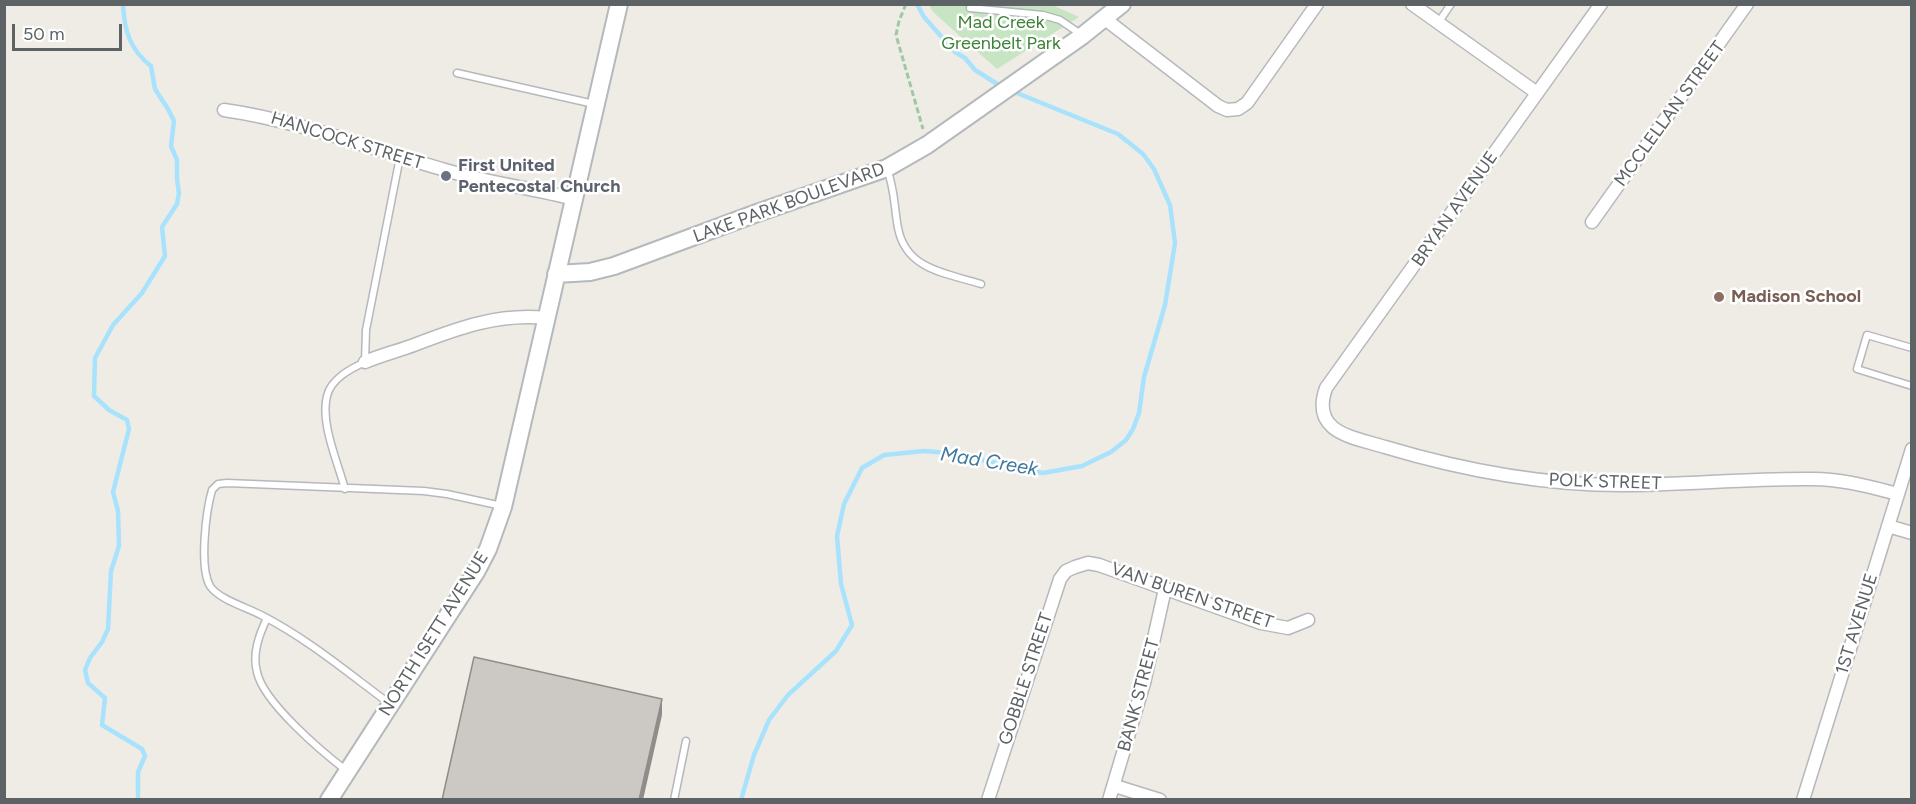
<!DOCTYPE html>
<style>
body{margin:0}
#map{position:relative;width:1916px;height:804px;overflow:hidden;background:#efece5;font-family:Figtree,sans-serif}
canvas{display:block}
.frame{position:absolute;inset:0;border:6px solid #5d6265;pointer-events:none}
.scale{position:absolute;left:12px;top:24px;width:110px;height:27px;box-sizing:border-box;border:3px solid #5d6265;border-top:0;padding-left:8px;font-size:18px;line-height:21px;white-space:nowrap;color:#5d6265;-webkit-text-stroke:4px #fff;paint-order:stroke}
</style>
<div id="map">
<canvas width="1916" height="804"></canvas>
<div class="frame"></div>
<div class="scale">50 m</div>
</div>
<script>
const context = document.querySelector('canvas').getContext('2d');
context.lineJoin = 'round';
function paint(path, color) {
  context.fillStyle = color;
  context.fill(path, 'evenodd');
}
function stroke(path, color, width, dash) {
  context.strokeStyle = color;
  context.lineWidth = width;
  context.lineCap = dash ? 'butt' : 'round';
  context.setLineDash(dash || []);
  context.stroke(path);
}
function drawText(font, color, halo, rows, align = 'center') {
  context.font = font + ' Figtree,sans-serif';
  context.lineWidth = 5;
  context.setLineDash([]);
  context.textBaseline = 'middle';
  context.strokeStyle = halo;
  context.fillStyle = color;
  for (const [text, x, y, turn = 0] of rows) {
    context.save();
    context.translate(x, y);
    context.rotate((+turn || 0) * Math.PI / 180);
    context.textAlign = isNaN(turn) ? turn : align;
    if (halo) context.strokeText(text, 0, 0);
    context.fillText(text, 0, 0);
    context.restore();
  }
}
const green = new Path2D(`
 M929 5H1052L1079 17 997 69 933 12Z`);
const stream = new Path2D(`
 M123 4C124 30 130 50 151 66L155 89 168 109 174 121 171 146 177 160V179L179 193 177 204 162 227 165 256 142 293 113 325 95 358 94 396 109 410 127 420 129 429 113 492 118 511 119 546 111 571 108 629 102 642 90 658 85 670 88 683 105 698 102 725 142 749 145 756 138 772V800
 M917 4 924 17 955 52 965 58 975 70 1002 87
 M741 800 754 755 769 720 788 695 836 651 852 625 841 584 837 536 844 504 862 468 884 455 924 451 949 453 1043 473 1082 466 1111 452 1126 440 1133 429 1139 413 1144 377 1165 305 1175 243 1170 205 1154 169 1143 154 1118 134 1012 91`);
const path = new Path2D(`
 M906 4 899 21 896 35 923 129`);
const lane = new Path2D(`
 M970 8 1043 15 1060 20 1082 35
 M1438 23 1451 4
 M457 73 594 104
 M887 169C895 190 894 207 898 228 906 270 946 273 981 284
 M1912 348 1867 335 1857 369 1912 386
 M345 489C338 463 320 423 327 396 331 379 350 369 365 362L366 330 400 157
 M267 618C259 635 252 654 257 672 263 702 322 752 347 771
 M390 704C348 673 308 639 261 615 248 608 218 599 210 586 199 567 206 511 212 490L218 484 227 483 424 491 447 494 502 506
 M674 800 686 741`);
const street = new Path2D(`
 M1412 4 1537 93
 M1601 4 1326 388C1310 433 1353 437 1385 447 1462 470 1542 485 1622 485 1686 485 1749 478 1813 479 1842 479 1870 487 1898 494
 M1105 19 1218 106 1227 110 1238 109 1247 103 1317 4
 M224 110C300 121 372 149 445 170 487 183 532 188 574 199
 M1592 222 1747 4
 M365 362C381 355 398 351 414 345 458 328 499 313 546 318
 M1888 526 1912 533
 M1115 786 1160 800
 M988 800 1060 579 1066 571 1075 567 1088 563 1099 565 1261 623 1288 628 1308 620
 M1109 800 1144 683 1165 589
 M1803 800 1912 449`);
const secondary = new Path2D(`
 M556 274 590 272 614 266 757 213 887 168 927 145 1082 36 1122 4
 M329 800 476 572 488 549 503 507 619 4`);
const shadedWall = new Path2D(`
 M662 699V715L643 800H639Z`);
const building = new Path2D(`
 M474 657 662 699 639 800H442Z`);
const markers = [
 [446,176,6,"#6b7280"],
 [1719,297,6,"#8d6e63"]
];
const parkNames = [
 ["Mad Creek",1001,23],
 ["Greenbelt Park",1001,44]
];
const streetNames = [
 ["MCCLELLAN STREET",1670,114,-54],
 ["HANCOCK STREET",347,141,17],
 ["LAKE PARK BOULEVARD",789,203,-20],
 ["BRYAN AVENUE",1455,209,-55],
 ["POLK STREET",1605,482,2],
 ["VAN BUREN STREET",1192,596,19],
 ["1ST AVENUE",1857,624,-73],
 ["NORTH ISETT AVENUE",434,634,-58],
 ["GOBBLE STREET",1026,679,-72],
 ["BANK STREET",1139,695,-75]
];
const worshipNames = [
 ["First United",458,166],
 ["Pentecostal Church",458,187]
];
const educationNames = [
 ["Madison School",1731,297]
];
const waterNames = [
 ["Mad Creek",989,462,9]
];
paint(green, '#c7e5c3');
stroke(stream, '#a8e2fc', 4.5);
stroke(lane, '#b6b8bc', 9);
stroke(street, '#b6b8bc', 15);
stroke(secondary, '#b4b9bc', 20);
stroke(path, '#9dc9a4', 3, [6, 3]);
stroke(lane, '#fff', 6);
stroke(street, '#fff', 12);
stroke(secondary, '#fff', 16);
paint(shadedWall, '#8f8d89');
paint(building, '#ccc9c4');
stroke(building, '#8f8d89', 1.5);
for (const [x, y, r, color] of markers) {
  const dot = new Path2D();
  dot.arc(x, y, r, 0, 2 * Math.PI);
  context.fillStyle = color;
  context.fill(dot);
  stroke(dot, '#fff', 2);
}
drawText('18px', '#3d8237', '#fff', parkNames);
drawText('18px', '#5d6265', '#fff', streetNames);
drawText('bold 18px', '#5b616d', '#fff', worshipNames, 'left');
drawText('bold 18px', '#785e54', '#fff', educationNames, 'left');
drawText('italic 20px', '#3f789d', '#fff', waterNames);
</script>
